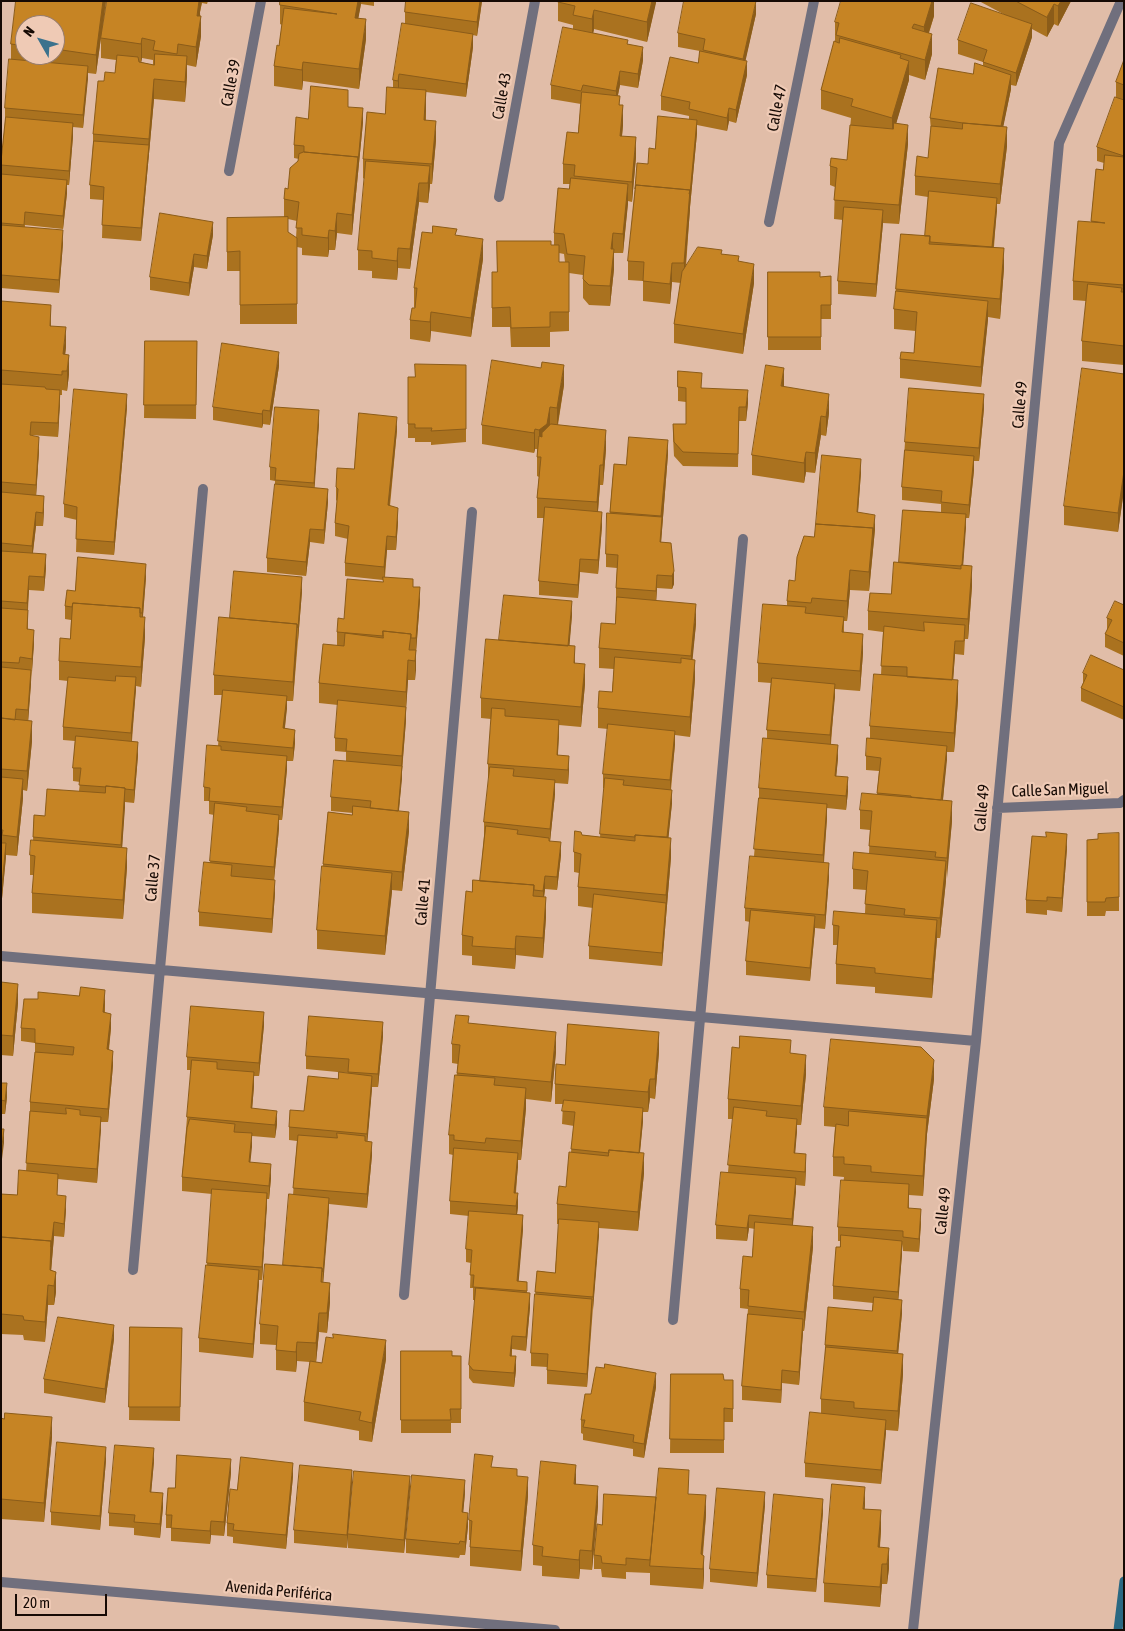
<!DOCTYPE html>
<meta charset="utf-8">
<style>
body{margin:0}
#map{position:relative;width:1125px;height:1631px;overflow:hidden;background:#e1bda8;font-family:"Asap Condensed",sans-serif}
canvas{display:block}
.frame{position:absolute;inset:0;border:2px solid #160a04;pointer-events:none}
.north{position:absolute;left:15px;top:15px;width:50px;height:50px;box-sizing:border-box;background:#efcab5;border:1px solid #987d6e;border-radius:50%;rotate:308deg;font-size:14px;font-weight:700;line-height:20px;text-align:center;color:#160a04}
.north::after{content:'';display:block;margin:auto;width:18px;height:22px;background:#3b728d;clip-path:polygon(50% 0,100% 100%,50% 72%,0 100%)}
.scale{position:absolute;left:15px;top:1594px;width:92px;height:22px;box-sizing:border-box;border:2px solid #160a04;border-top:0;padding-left:6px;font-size:15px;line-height:18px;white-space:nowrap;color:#160a04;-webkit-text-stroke:4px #efcab5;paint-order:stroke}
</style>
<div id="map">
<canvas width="1125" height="1631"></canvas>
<div class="frame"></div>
<div class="north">N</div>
<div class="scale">20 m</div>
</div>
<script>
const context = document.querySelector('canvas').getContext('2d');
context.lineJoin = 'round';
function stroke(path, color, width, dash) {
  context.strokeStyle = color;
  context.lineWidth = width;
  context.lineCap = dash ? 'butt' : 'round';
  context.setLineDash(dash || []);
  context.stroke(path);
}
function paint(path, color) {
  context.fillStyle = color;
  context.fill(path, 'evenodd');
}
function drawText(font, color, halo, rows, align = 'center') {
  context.font = font + ' "Asap Condensed",sans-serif';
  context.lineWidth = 4.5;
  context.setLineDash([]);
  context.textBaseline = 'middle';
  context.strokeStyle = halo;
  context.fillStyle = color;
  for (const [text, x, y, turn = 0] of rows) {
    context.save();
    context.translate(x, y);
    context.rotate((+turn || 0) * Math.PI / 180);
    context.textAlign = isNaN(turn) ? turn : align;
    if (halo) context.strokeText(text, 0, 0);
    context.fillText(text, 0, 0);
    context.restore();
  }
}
const stream = new Path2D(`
 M1118 1630 1124 1581`);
const street = new Path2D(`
 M229 171 261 1
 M499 197 535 1
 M769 222 814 1
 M997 808 1120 803 1124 800
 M1 956 976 1041
 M133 1270 203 489
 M404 1295 472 512
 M673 1320 743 539
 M1 1582 555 1630
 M913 1630 976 1041 1059 143 1121 1`);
const wall = new Path2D(`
 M16 1H106L96 74 88 73 83 128 73 127V136L69 185H67V193L63 229 25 225V227L63 243 59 293 1 288V163L5 122V108L11 59V44ZM25 25H55V55H25Z
 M107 1H208L207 4 202 3 200 12 201 36 196 67 187 65V76L185 102 154 99 141 241 102 238 103 200 90 199V185L93 144V134L104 81 115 73 116 60 101 58V38ZM142 58 153 60V65L141 62Z
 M280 1H374V6L361 4 358 18 366 39 359 89 303 81 302 90 274 86V66L279 46 282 25 280 24Z
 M406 1H482L477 36 473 35V47L466 97 426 92V120L436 140 432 184H430L428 203 419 202 410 269 398 268 397 280 372 278V271L358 270V250L365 179 363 178V159L385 114 393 87V80L405 23V12Z
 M558 1H656L647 42 594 29 593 33 628 44 643 60 638 88 620 85 618 95 623 125 622 136 636 157 632 202 628 201 623 253H614V269L610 306 589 305 583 298V275L569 273V331L550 332V347H511L510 327H492V272H497L551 245H554V233L569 189 570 184H563V164L578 133 581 104 551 99V85L573 29V25L558 21ZM559 253 564 254 565 262H559Z
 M934 1V16L929 33 932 54 925 80 909 75V80L896 123 908 144 899 224 883 223 876 297 838 294V281L843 220 834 219 835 187 830 185V166L847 160 851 118 821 109V90L835 41V22Z
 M979 1H1071L1058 26 1054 24 1047 37 1032 29V37L1016 86 1011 85V89L1003 126 1007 146 1000 204H997L994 247 1004 268 1000 319 988 317 981 387 900 378V359L914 353 916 331 894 329V309L901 234 925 236 928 197 915 195V176L928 158 931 131 930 118 973 74 983 65V62L958 54V40L1005 15Z
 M756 14 745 61 747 75 736 123 729 121 727 131 697 125V133L690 207 686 267 722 254 739 261 754 283 743 354 674 343V324L681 283 672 282 670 304 643 301V281L628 280V261L635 189 655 149 689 119V116L661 110V96L698 63 700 51 678 47V33Z
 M1124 60V365L1082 361V341L1086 301 1073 300V281L1091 222 1096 169 1103 170 1104 163 1097 161V147L1116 98V82Z
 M348 107 363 122 352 235 337 233 335 250H329L328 257 302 255V248L297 247V324H240V271H227V218L284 217V199L298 161 299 159 294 158V145L308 119ZM288 219 297 221 296 238 288 232Z
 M213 235 207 269 194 267 189 296 150 290V277Z
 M457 235 483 259 471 337 431 331 430 342 410 339V320L415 308 414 307V288Z
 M768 272 820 277 831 276V319H821V350H768Z
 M1 301 51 326 66 347 65 354 69 374 67 391 62 390V395H60L58 437 31 435 39 450 36 495 44 509 43 526H36L33 553 46 568 44 591 29 590 28 610V629L34 643 28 721 32 741 27 791 23 790V798L17 856 6 855 1 909Z
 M145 341H197L196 419 144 418Z
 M466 365V442L431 445V442H415V438H408V377H415Z
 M279 366 270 425 263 424 262 428 213 420V407Z
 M678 371 702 388 748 403 746 421H739L738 467 683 466 674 456 673 437V424H686V402L678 401Z
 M1124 374V490L1118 532 1064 525V506Z
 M564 385 558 425 606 449 603 485H600L598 512 602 526 598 574 580 572 578 598 539 595V581L544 518H537V498L539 477 537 476V449H535L534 453 482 444V425Z
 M784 387 829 413 826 436 821 435 815 473 806 472 804 483 752 475V455Z
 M127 407 114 555 76 552 77 520 64 517V504Z
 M984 408 979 461H974V470L969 518H966L963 565 972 586 968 639H965L964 655 955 654 953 680 958 700 954 752H947L943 800 952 821 940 938H937L932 998 875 993V987L836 984V964L837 945H833V925L865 913 866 890 853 889V869L869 854 870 830 860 829V810L877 794 879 771 866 770V756L870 739V726L881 675 883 632 868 630V611L891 594 899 563 903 510 941 512V504L902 500V487L905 442Z
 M319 423 314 487 328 502 324 544 310 542 306 576 267 572V558L275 485V481L270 480V467Z
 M397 430 390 506 398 522 396 550H387L385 577 413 587 420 600 416 652 415 680H408L406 707V720L399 811 409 831 402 891 392 890 385 955 317 949V930L328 812 352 815 353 813 331 811V797L346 761V752L335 751V738L338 705 319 703V683L337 645V632L344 619 383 582V580L345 576V563L348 539 335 536V523L337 501 336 500V487Z
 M668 454 661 542 671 543 674 584 672 589 657 588 656 601 696 624 692 659 695 679 690 737 675 735V744L671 790 672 803 668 838 671 857 662 966 589 959V946L593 908 578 906V887L579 873 574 872V852L582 835 600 837 604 788H603V774L608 729 598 728V708L612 692 614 669 599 668V648L615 624 617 601H616V588L617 568 606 567V554L614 464 626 465Z
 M861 472 858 512 875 529 869 591 850 590 847 621H844V632L863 653 860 691 835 689 831 744 838 758 836 776 848 791 846 810 827 808V818L824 863 829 877 825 929 815 928 810 981 746 975V961L750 922 745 921V908L754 856 759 798V788L767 739V730L771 683 758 682V663L787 606V601L795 581 814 537Z
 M146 577 143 617 145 637 141 687 136 686 132 741 138 755 134 803 125 802 122 847 127 867 123 919 32 913V893L34 875H30V855L33 841 34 815 45 816 79 791 80 782 73 781V768L75 741 63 740V727L68 681 59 680V661L70 639 71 620 65 619V606L75 591Z
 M302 591 293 701H287L285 728 295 743 293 761H287V769L282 820H279V828L274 880 275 893 272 933 199 926V912L210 863 214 815 209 814V801H204V787L218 746 222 695H214V675L230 618Z
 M1124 605V656L1105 647V634L1107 631V618Z
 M572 615 569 646 575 664 585 684 581 727 559 725 558 755 569 769 568 784 555 783V794L550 841 561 855 557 890 545 889 544 897 546 917 543 958 516 955 515 969 472 965V956L462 955V935L472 892 480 881 484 836V822L489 778H488V764L491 719 481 718V698L499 640Z
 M1124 670V720L1081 701V688L1083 683V673Z
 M1119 833V911H1106L1105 916H1087V840L1098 839Z
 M1067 848 1062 912 1047 910V915L1026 913V900Z
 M1 982 18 1003 13 1056 1 1055Z
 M105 1003V1013L111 1028 109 1050 113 1065 108 1122H101L97 1183 58 1179 57 1195 66 1209 64 1237 54 1236 51 1270 56 1272V1292L54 1305H48L45 1342 24 1340 23 1335 1 1334V1194L17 1195 26 1171 30 1111V1102L35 1056V1043L21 1041V1028Z
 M469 1023 556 1052 551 1102 526 1099V1108L521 1160H518L516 1193 518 1207 517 1215 523 1229 518 1281 527 1282V1293L530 1307 526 1351 512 1349V1356L516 1370 514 1387 473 1383 469 1378V1365L475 1300H473V1288H470L471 1263 466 1262V1249L469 1216 450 1214V1201L453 1155 449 1154V1135L458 1064 452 1063V1044Z
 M264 1025 259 1076H254V1086L252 1109 277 1124 275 1138 252 1136 250 1162 271 1178 269 1199H267L262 1280H259L253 1358 199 1352V1338L207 1265 212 1194 182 1191V1177L191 1070H187V1057Z
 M383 1036 378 1087H372L367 1141 372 1155 367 1208 329 1204 323 1282 330 1302 327 1333 319 1332 316 1362 322 1363 386 1359 372 1442 359 1440V1431L304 1421V1402L310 1362 297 1361 296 1372 276 1370V1345L260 1344V1324L283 1265 293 1195 297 1141 289 1140V1127L304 1111 338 1079 348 1073 306 1069V1056Z
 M659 1052 655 1099 650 1098 648 1112H643V1121L640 1153 644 1173 638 1231 599 1228 587 1387 547 1384V1367L531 1366V1353L537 1271 555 1273 559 1224H557V1204L566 1187 571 1152 574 1126 562 1124 563 1104H555V1084L565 1065Z
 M791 1053 806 1074 801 1125H797L795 1153 806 1167 805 1186 796 1185 793 1225 813 1247 804 1331H803L799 1385 782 1383 781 1403 742 1400V1386L748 1309 740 1308V1289L752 1257 755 1229 749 1228 747 1241 716 1239V1225L728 1172 733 1119H728V1099Z
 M934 1079 927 1134 923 1196 909 1195V1208L921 1222 919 1252 903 1251 902 1244V1254L898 1299 902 1313 898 1354 903 1374 898 1431 886 1430 881 1484 805 1477V1463L821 1413V1399L825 1358V1345L872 1311 873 1303 833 1299V1286L840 1247 841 1241H838V1227L844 1177 833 1176V1157L835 1127 824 1126V1107Z
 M1 1083 7 1097 5 1114H1Z
 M130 1327 182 1328 180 1421 129 1420Z
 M114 1339 105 1403 44 1393V1379Z
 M401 1351 461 1356V1423H451V1433H401Z
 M604 1368 656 1387 644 1458 633 1456V1449L583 1440V1434L581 1433V1420Z
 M671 1374 724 1380H733V1422H724V1453H670Z
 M1 1418 52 1437 44 1522 1 1519Z
 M106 1460 100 1530 51 1525V1512Z
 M154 1461 151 1492 163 1507 160 1538 134 1535V1528L109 1526V1513Z
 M493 1467 517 1476 528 1496 521 1571 470 1566V1540H469V1520Z
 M231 1473 224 1536 211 1535 210 1544 171 1541V1528H166V1515L175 1488Z
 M293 1476 286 1549 233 1543V1537L227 1536V1523L237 1490Z
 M352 1484 347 1548 294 1543V1530Z
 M576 1484 598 1506 592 1570 580 1569 579 1579 542 1576V1566L533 1565V1545Z
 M410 1489 404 1553 348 1548V1534Z
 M465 1493 463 1512 468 1526 465 1555H460L459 1558 406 1553V1539Z
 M689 1494 706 1515 703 1555 704 1575 703 1589 650 1585V1573L626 1572V1579L602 1577 601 1569H594V1555L602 1525 656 1497Z
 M765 1505 757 1587 710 1582V1569Z
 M865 1509 881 1530 880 1547 889 1568 887 1584H882L880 1607 824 1602V1583Z
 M823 1512 816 1592 767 1588V1575Z`);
const shadedWall = new Path2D(`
 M103 1H106L96 74V55Z
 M199 1H200V16H197Z
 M200 1H202L200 12Z
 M358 1H361V4L355 37V18Z
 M480 1H482L477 36V22Z
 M652 1H656V3L647 42V22Z
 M756 1V14L743 72V59Z
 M932 1H934V16L924 47V27Z
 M1061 1H1071L1058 26V6Z
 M1054 4V24L1047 37V17Z
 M594 10V29L592 39V19Z
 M201 16V36L196 67V47Z
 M366 19V39L359 89V69Z
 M1032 24V37L1016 86V73Z
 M473 34V47L466 97V84Z
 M932 34V54L925 80V60Z
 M142 38V58L141 64V44Z
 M643 47V60L638 88V74Z
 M187 56V76L185 102V82Z
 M747 61V75L736 123V110Z
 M909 61V80L892 138V118Z
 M303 62V81L302 90V70Z
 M88 66V79L83 128V115Z
 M620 71V85L616 104V91Z
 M399 74V87L398 95V81Z
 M1011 75V89L1000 143V130Z
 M154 79V99L141 241V228Z
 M426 90V110L424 139V120Z
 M623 105V125L620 156V136Z
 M363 108V122L352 235V215Z
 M729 108V121L727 131V118Z
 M697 120V133L690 207V194Z
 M436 121V140L432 184V164Z
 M73 123V136L69 185V171Z
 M908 125V144L899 224V205Z
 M1007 127V146L1000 204V184Z
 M636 137V157L632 202V182Z
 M430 166V186L428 203V183Z
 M67 180V193L63 229V216Z
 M419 183V202L410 269V249Z
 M628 184V204L623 253V234Z
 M690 190V210L684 283V263Z
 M997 198V211L992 261V248Z
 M883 210V223L876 297V284Z
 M337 213V233L335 250V231Z
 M213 222V235L207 269V256Z
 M63 230V243L59 293V280Z
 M329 230V250L328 257V238Z
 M613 233V253L611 249Z
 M483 239V259L471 337V318Z
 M398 248V268L397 280V261Z
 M1004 248V268L1000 319V299Z
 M614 249V269L610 306V286Z
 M194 254V267L189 296V283Z
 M672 263V282L670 304V284Z
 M754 264V283L743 354V334Z
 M988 301V320L981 387V367Z
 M51 305V324L50 345V326Z
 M431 312V331L430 342V322Z
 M66 327V347L63 374V354Z
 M279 352V366L270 425V411Z
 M69 355V374L67 391V371Z
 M564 365V385L557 428V408Z
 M784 368V387L781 386Z
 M60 390V404L58 437V423Z
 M748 390V403L746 421V407Z
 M127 394V407L114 555V542Z
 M829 394V413L826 436V417Z
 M984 394V408L979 461V448Z
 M550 407V426L539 450V430Z
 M263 410V424L262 428V414Z
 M319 410V423L314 497V483Z
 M821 416V435L815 473V453Z
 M397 417V430L388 519V505Z
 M535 429V449L534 453V433Z
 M606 430V449L603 485V465Z
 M39 437V450L36 498V485Z
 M668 440V454L660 556 661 516Z
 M806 452V472L804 483V463Z
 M974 456V470L969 518V505Z
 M861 459V472L857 525V512Z
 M600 465V485L597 522V502Z
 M1124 471V490L1118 532V513Z
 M328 489V502L324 544V530Z
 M44 496V509L43 526V513Z
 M398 508V522L396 550V537Z
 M36 512V526L32 559V546Z
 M602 512V526L598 574V560Z
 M966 514V528L962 580V566Z
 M875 515V529L869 591V572Z
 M310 529V542L306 576V562Z
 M387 536V550L384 580V567Z
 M46 554V568L44 591V577Z
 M580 559V572L578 598V585Z
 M146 564V577L142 626V613Z
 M972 566V586L968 639V619Z
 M850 570V590L847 621V601Z
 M674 571V584L672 589V576Z
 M657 575V588L656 605V591Z
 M29 576V590L27 616V603Z
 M302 577V591L298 641V628Z
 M420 587V600L416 652V638Z
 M572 601V615L568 664V650Z
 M696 604V624L691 676V656Z
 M145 617V637L141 687V667Z
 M297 624V643L293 701V682Z
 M34 630V643L32 672V659Z
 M863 634V653L860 691V671Z
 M955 641V654L952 696V683Z
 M575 646V666L574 663Z
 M416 650V670L415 680V661Z
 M408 660V680L406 711V692Z
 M695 660V679L690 737V717Z
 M585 664V684L581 727V707Z
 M31 670V684L28 723V710Z
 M136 677V690L131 746V733Z
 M958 680V700L954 752V733Z
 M835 684V697L830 748V735Z
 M287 696V709L283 742V728Z
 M406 707V720L402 769V779L397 828V815Z
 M559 720V734L557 768V755Z
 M32 721V741L27 791V771Z
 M295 730V743L293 761V748Z
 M675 731V744L670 793V780Z
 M138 742V755L134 803V790Z
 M838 745V758L835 790V776Z
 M947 746V760L941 818V805Z
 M287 756V769L282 820V807Z
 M569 756V769L568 784V770Z
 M848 777V791L846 810V796Z
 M23 779V798L17 856V837Z
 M555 780V794L550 842V829Z
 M125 788V807L121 864V845Z
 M672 790V803L667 853V839Z
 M952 801V821L947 878V858Z
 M827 804V818L823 869V855Z
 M409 812V831L402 891V872Z
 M279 815V828L274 880V867Z
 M1067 834V848L1062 912V898Z
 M671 838V857L662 966V953L666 910V895Z
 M561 842V855L557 890V877Z
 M6 843V857L1 909V896Z
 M127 848V867L123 919V900Z
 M946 861V881L940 938V918Z
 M829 863V877L825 929V915Z
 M392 873V892L385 955V936Z
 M545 876V889L543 905V891Z
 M275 880V893L272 933V919Z
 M546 897V917L543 958V938Z
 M815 916V929L810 981V968Z
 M937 920V939L932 998V979Z
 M516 936V955L515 969V949Z
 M18 984V1003L13 1056V1036Z
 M105 990V1003L103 1026V1012Z
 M264 1012V1025L259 1076V1063Z
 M111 1014V1028L107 1063V1049Z
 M383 1022V1036L378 1087V1074Z
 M556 1032V1052L551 1102V1082Z
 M659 1032V1052L655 1099V1079Z
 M113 1051V1065L108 1122V1109Z
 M806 1055V1074L801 1125V1106Z
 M934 1060V1079L927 1134 923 1196V1176L927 1116Z
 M254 1072V1086L251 1122V1108Z
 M372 1076V1089L367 1147V1134Z
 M650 1079V1098L648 1112V1092Z
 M7 1083V1097L5 1114V1101Z
 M526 1088V1108L521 1160V1141Z
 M643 1108V1121L638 1170V1156Z
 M277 1111V1124L275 1138V1125Z
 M101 1117V1130L97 1183V1169Z
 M797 1119V1132L794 1166V1153Z
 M4 1129V1143L1 1167V1154Z
 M252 1133V1147L249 1175V1162Z
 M372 1142V1155L367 1208V1194Z
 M518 1153V1167L514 1207V1193Z
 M644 1153V1173L638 1231V1212Z
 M806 1154V1167L805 1186V1172Z
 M271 1164V1178L269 1199V1186Z
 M796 1178V1192L792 1232V1219Z
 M267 1193V1206L262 1280V1267Z
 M518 1193V1207L516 1220V1206Z
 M66 1196V1209L64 1237V1224Z
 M329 1198V1212L323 1286V1272Z
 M921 1209V1222L919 1252V1239Z
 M523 1215V1229L518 1290 517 1281Z
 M749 1215V1228L747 1241V1228Z
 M54 1222V1236L50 1285V1270L51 1241Z
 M599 1222V1236L593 1310V1297Z
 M813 1227V1247L804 1331V1312Z
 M902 1241V1254L898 1305V1292Z
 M259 1270V1284L253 1358V1344Z
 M56 1272V1292L54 1305V1286Z
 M330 1283V1302L327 1333V1313Z
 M48 1285V1305L45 1342V1322Z
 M530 1293V1307L526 1351V1337Z
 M592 1299V1312L587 1387V1374Z
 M902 1300V1313L897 1365V1351Z
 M319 1313V1332L316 1363V1343Z
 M803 1319V1333L799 1385V1372Z
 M114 1325V1339L105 1403V1389Z
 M512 1336V1349L510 1369V1356Z
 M386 1340V1359L372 1442V1423Z
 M297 1342V1361L296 1372V1352Z
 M903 1354V1374L898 1431V1411Z
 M516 1356V1370L514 1387V1373Z
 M782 1370V1383L781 1403V1390Z
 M656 1373V1387L644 1458V1444Z
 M52 1417V1437L44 1522V1503Z
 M886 1420V1433L881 1484V1470Z
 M106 1447V1460L100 1530V1516Z
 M154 1448V1461L150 1506V1492Z
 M231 1459V1473L224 1536V1522Z
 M293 1463V1476L286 1549V1535Z
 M576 1465V1485L574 1484Z
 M352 1470V1484L347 1548V1535Z
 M410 1476V1489L404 1553V1540Z
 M528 1477V1496L521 1571V1551Z
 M465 1480V1493L462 1526V1512Z
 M598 1486V1506L592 1570V1551Z
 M865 1487V1506L863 1528V1509Z
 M765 1492V1505L757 1587V1573Z
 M163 1493V1507L160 1538V1524Z
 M706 1495V1515L701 1569V1554Z
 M823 1499V1512L816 1592V1579Z
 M881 1510V1530L878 1567V1547Z
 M468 1513V1526L465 1555V1542Z
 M211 1521V1535L210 1544V1531Z
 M889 1548V1568L887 1584V1564Z
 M580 1550V1569L579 1579V1560Z
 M704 1556V1575L703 1589V1569Z
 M882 1564V1584L880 1607V1587Z`);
const building = new Path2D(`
 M16 1H103L96 55 55 49V25H25V46L11 44Z
 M107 1H199L197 16H201L196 47 178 44 177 54 153 50 155 41 142 38 141 44 101 38Z
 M280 1H358L355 18 366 19 359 69 303 62 302 70 274 66 277 45 279 46 284 8 337 14 280 5Z
 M406 1H480L477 22 405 12Z
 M558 1H652L647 22 594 10 592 19 573 15 575 6 558 2Z
 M684 1H756L743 59 703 50 705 39 678 33Z
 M841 1H932L924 27 914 24 912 28 932 34 925 60 836 35 839 23 835 22Z
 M1016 1H1061L1058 6 1054 4 1047 17Z
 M971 3 1032 24 1016 73 983 62 987 50 958 40Z
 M402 23 473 34 466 84 399 74 398 81 393 80Z
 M563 27 628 40 627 44 643 47 638 74 620 71 616 91 583 85 581 91 551 85Z
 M840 38 901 55 900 58 909 61 892 118 851 106 853 99 821 90 834 41 839 43Z
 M700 51 747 61 736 110 729 108 727 118 689 109 690 102 661 96 670 57 698 63Z
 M155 54 187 56 185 82 154 79 149 139 93 134 98 81H104L105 72 115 73 117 55 138 57 139 62 154 65Z
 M9 59 88 66 83 115 5 108Z
 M1124 60V85L1116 82Z
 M975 63 1011 75 1001 126 963 123 930 118 938 68 973 74Z
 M311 86 348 90V107L363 108 358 163V157L304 152V146L294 145 296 117 308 119Z
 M387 87 426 90 424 120 436 121 432 164 363 159 367 112 385 114Z
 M582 92 620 96 619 105H623L620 136 636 137 632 182 574 176 575 165 563 164 567 132 578 133Z
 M1115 97 1124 100V156L1097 147Z
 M658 116 697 120 690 194H689L690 190 636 185 635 189 637 163 648 164 649 148 655 149Z
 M6 117 73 123 69 171 1 165Z
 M894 123 908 125 899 205 834 200 837 168 830 166 831 158 847 160 850 125 893 129Z
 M963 123 1007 127 1000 184 915 176 917 156 928 158 931 126 962 129Z
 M94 141 149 145 141 228 102 225 104 187 90 185Z
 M304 152 358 157 352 215 337 213 335 231 329 230 328 238 302 235V228H296L299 202 284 199 285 188 288 189 290 168 298 161 299 154Z
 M1105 155 1124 157V285L1073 281 1078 221 1105 223 1091 221 1096 169 1103 170Z
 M366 161 430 166 428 183H419L410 249 398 248 397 261 372 258V251L358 250Z
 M1 174 67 180 63 216 25 212 24 225 1 223Z
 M571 178 628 184 623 234 613 233 611 249H614L610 286 589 285 583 279 585 256 567 254 564 234 554 233 558 188 569 189Z
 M636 185 690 190 684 263H672L670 284 643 281 644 262 628 261Z
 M929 191 997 198 992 247 930 242V236H925Z
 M844 207 883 210 876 284 838 281Z
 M160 213 213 222 207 256 194 254 189 283 150 277Z
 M288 217V232L297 238V304L240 305V251L227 252V218Z
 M1 225 63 230 59 280 1 275Z
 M433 226 457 229 455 235 483 239 471 318 431 312 430 322 410 320 412 308H415L417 288H414L422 232 432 233Z
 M901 234 930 236 929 244 1004 248 1000 299 896 289Z
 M497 241H551V245H559V262H569V312H550V327L511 328 510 307 492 308V272H497Z
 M698 247 722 250 721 254 739 256 738 261 754 264 743 334 674 324 682 272Z
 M768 272H820V277L831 276V305H821V337H768Z
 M1088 284 1122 288 1121 292H1124V346L1082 341Z
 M896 291 988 301 981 367 900 359 901 352 914 353 917 312 894 309Z
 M1 301 51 305 50 326 66 327 63 354 69 355 67 371H62V375L1 370Z
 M145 341H197L196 405H144Z
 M222 343 279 352 270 411 263 410 262 414 213 407Z
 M492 360 541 368 542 362 564 365 557 408 550 407 547 424 539 430 535 429 534 433 482 425Z
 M415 364 466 365V429L431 431 432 428H415V424H408V377H415Z
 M766 365 784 368 781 386 829 394 826 417 821 416 815 453 806 452 804 463 752 455Z
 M1082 368 1124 374V471L1118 513 1064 506Z
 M678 371 702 373 701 388 748 390 746 407H739L738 454 683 452 674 442 673 424H686V388L678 387Z
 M1 384 45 387 46 389 60 390 58 423 31 422 30 435 39 437 36 485 1 482Z
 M909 388 984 394 979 448 905 442Z
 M74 389 127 394 114 542 76 539 77 507 64 504Z
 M275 407 319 410 314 483 275 480 276 468 270 467Z
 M359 413 397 417 388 505 398 508 396 537 387 536 384 567 345 563 349 526 335 523 338 489 336 487 337 468 354 469Z
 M551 424 606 430 603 465H600L597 502 537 498 541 457H537L539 436 542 437V433Z
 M629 437 668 440 661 516 610 512 614 464 626 465Z
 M905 450 974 456 969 505 941 502 942 491 902 487Z
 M822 455 861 459 857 512 875 515 873 534V528L816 524Z
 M275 484 328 489 324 530 310 529 306 562 267 558Z
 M1 492 44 496 43 513 36 512 32 546 1 543Z
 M545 507 602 512 598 560 580 559 578 585 539 581Z
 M903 510 966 514 962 565H961V566L899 562Z
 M607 513 662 517 660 542 671 543 674 571 672 576 657 575 656 591 616 588 618 555 606 554Z
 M816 524 873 528 869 572 850 570 847 601 812 598 811 603 787 601 789 580 795 581 797 557 804 536 814 537Z
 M1 551 46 554 44 577 29 576 27 603 1 601Z
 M78 557 146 564 142 613H140V608L73 603 72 607 65 606 67 590 75 591Z
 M894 562 961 569V565L972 566 968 619 868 611 870 593 891 594Z
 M234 571 302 577 298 628 297 624 230 618Z
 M383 577 413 579V587H420L416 638H411V634L383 631V636L337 632 338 618 344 619 347 579 383 582Z
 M504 595 572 601 568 646 499 640Z
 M617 597 696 604 691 656 599 648 601 623 615 624Z
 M1115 601 1124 605V643L1105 634 1112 620 1107 618Z
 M73 603 140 608V617H145L141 667 59 661 60 638 70 639Z
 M763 604 806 607 805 613 844 617 842 632 863 634 860 671 758 663Z
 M1 608 28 610 27 629 34 630 32 659 20 657 19 663 1 662Z
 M219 617 297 624 293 682 214 675Z
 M924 622 965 625 964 641H955L952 680 907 677V667L881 666 884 626 924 631Z
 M383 631 411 634 409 650H416L415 661 408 660 406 692 319 683 323 644 344 646 345 633 383 638Z
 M486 639 575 646 574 663 585 664 581 707 481 698Z
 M1091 655 1124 670V707L1081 688 1087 675 1083 673Z
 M615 657 681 663V658L695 660 690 717 598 708 599 691 612 692Z
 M1 667 31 670 28 710 16 709 15 720 1 718Z
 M874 674 958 680 954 733 870 726Z
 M116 676 136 677 131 733 63 727 68 677 115 681Z
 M772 678 835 684 830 735 767 730Z
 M223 690 287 696 283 728 295 730 293 748 218 741Z
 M338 700 406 707 402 756 346 751 347 739 335 738Z
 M492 708 505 709V716L559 720 557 755 569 756 568 770 488 764Z
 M1 718 32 721 27 771 1 769Z
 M608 724 675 731 670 780 603 774Z
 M76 736 138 742 134 790 125 789V788L106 786V787L79 785 81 768H73Z
 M763 738 838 745 835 776 848 777 846 796 759 788Z
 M867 738 947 746 941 800 911 797V796L877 793 881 758 866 756Z
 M207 745 221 746V750L287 756 282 807 209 801 210 788 204 787Z
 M334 760 402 766 398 811 370 808 371 801 331 797Z
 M490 767 514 769 513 776 555 780 550 829 484 822Z
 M1 777 23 779 17 837 2 835 3 830H1Z
 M605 778 624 780 623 785 672 790 667 837 635 835V837L600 834Z
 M106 786 125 788 121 845 33 837 34 815 45 816 47 789 105 793Z
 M862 793 952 801 947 858 935 857 936 852 869 846 872 811 860 810Z
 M759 798 827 804 823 855 754 849Z
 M215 803 247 807 246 811 279 815 274 867 210 861Z
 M353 806 409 812 402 872 323 864 328 812 352 815Z
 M486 826 518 830 517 834 549 838V841L561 842 557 877 545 876 543 891 534 890V885L480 881Z
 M575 831 581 832 582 835 635 841V835L671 838 666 895 578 887 581 854 574 852Z
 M1046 832 1067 834 1062 898 1047 897V901L1026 900 1032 836 1046 837Z
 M1119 833V897L1106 898 1105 902H1087V840L1098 839V834Z
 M31 840 127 848 123 900 32 893 35 856 30 855Z
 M1 843H6L1 896Z
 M854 852 946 861 940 918 904 915 905 909 865 904 868 871 853 869Z
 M750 856 829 863 825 915 745 908Z
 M204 862 232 865 231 876 275 880 272 919 199 912Z
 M322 866 392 873 385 936 317 930Z
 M473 880 534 885 533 896 546 897 543 938 516 936 515 949 472 946 473 937 462 935 466 891 472 892Z
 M594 894 666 903 662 953 589 946Z
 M751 910 815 916 810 968 746 961Z
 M834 911 937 920 932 979 875 973V968L836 964 839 926 833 925Z
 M1 982 18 984 13 1036 1 1035Z
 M81 987 105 990 103 1012 111 1014 107 1049 113 1051 108 1109 30 1102 35 1052 73 1055 74 1047 35 1043V1029L21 1028 24 999H38V992L79 996Z
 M191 1006 264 1012 259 1063 187 1057Z
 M456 1015 469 1016 468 1023 556 1032 551 1082 457 1073 460 1045 452 1044Z
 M309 1016 383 1022 378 1074 348 1072 349 1059 306 1056Z
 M568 1024 659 1032 655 1079H650L648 1092 555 1084 556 1064 565 1065Z
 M740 1036 791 1040 790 1053 806 1055 801 1106 728 1099 732 1047 739 1048Z
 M831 1039 921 1047 934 1060 927 1116 824 1107Z
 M192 1060 217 1062V1069L254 1072 251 1108 277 1111 275 1125 187 1117Z
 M339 1072 372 1076 367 1134 289 1127 290 1110 304 1111 308 1076 338 1079Z
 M455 1075 495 1078 494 1085 526 1088 521 1141 486 1138 485 1143 454 1140V1135H449Z
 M1 1083H7L5 1101 1 1100Z
 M564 1100 643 1108 639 1153 609 1150V1153L571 1149 575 1112 562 1111Z
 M734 1107 767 1111 766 1116 797 1119 794 1153 806 1154 805 1172 728 1165Z
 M66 1108 80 1110V1115L101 1117 97 1169 26 1163 30 1111 66 1114Z
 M849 1111 927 1118 923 1176 871 1172V1166L844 1164V1157H833L836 1124 848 1126Z
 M190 1119 235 1124 234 1132 252 1133 249 1162 271 1164 269 1186 182 1177 187 1128Z
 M1 1129H4L1 1154Z
 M337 1133 365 1136V1141L372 1142 367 1194 293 1188 298 1135 337 1138Z
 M454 1148 518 1153 514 1193H518L516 1206 450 1201Z
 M609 1150 644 1153 638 1212 557 1204 559 1186 566 1187 569 1152 608 1156Z
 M19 1170 58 1174 57 1195 66 1196 64 1224 54 1222 51 1247V1241L1 1237V1194L17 1195Z
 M721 1172 796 1178 792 1219 749 1215 747 1228 716 1225Z
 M841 1180 909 1184 908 1208 921 1209 919 1239 903 1237V1231L838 1227Z
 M212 1189 267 1193 262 1267 207 1263Z
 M289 1194 329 1198 323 1272 322 1268 283 1265Z
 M469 1211 523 1215 517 1281 527 1282V1291L473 1287 474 1275H470L472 1250 466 1249Z
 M559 1219 599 1222 593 1297 535 1292 537 1271 555 1273Z
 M755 1222 813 1227 804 1312 748 1306 749 1290 740 1289 743 1256 752 1257Z
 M841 1235 902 1241 898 1292 833 1286 836 1247H840Z
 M1 1237 51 1241 50 1270 56 1272 54 1286 48 1285 45 1322 24 1320 23 1316 1 1314Z
 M265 1264 322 1268 321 1282 330 1283 327 1313H319L316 1343 297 1342 296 1352 276 1350 278 1326 260 1324Z
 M206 1265 259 1270 253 1344 199 1338Z
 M476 1288 530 1293 526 1337 512 1336 510 1356H516L514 1373 473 1370 469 1365Z
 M535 1294 592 1299 587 1374 547 1370 548 1354 531 1353Z
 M874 1297 902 1300 897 1351 825 1345 828 1307 872 1311Z
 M748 1314 803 1319 799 1372 782 1370 781 1390 742 1386Z
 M58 1317 114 1325 105 1389 44 1379Z
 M130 1327 182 1328 180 1407H129Z
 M333 1334 386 1340 372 1423 359 1420 361 1412 304 1402 310 1361 322 1363 326 1337 333 1338Z
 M826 1347 903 1354 898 1411 854 1408V1402L821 1399Z
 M401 1351H452V1356H461V1409H450L451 1420H401Z
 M605 1364 656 1373 644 1444 633 1442 634 1435 583 1427 585 1420H581L585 1394H591L596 1367 604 1368Z
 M671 1374H723L724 1380H733V1409L724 1408V1440L670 1439Z
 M810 1412 886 1420 881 1470 805 1463Z
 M5 1413 52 1417 44 1503 1 1499V1418L4 1419Z
 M57 1442 106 1447 100 1516 51 1512Z
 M115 1445 154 1448 150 1492 163 1493 160 1524 134 1522 135 1515 109 1513Z
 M475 1454 493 1456 491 1467 517 1469V1476L528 1477 521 1551 470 1547 472 1521 469 1520Z
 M177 1455 231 1459 224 1522 211 1521 210 1531 171 1528 172 1515H166L168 1488H175Z
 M241 1457 293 1463 286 1535 233 1530 234 1524 227 1523 230 1489 237 1490Z
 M541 1461 576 1465 574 1484 598 1486 592 1551 580 1550 579 1560 542 1556 543 1547 533 1545Z
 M300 1465 352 1470 347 1535 294 1530Z
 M659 1468 689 1470 688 1494 706 1495 701 1554 704 1556 703 1569 650 1566Z
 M354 1471 410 1476 404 1540 348 1534Z
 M412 1475 465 1480 462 1512 468 1513 465 1542 460 1541 459 1544 406 1539Z
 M832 1484 865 1487 863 1509 881 1510 878 1547 889 1548 887 1564H882L880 1587 824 1583Z
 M717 1488 765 1492 757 1573 710 1569Z
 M604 1494 656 1497 650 1560 626 1558V1565L602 1563 601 1556 594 1555 597 1524 602 1525Z
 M774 1494 823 1499 816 1579 767 1575Z`);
const streetNames = [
 ["Calle 39",231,83,-79],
 ["Calle 43",502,96,-80],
 ["Calle 47",777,108,-79],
 ["Calle 49",1020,405,-85],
 ["Calle San Miguel",1060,790,-2],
 ["Calle 49",982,808,-85],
 ["Calle 37",153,878,-85],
 ["Calle 41",423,902,-85],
 ["Calle 49",943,1211,-84],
 ["Avenida Periférica",279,1591,5]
];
stroke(stream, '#2a6882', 9);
stroke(street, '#706f7d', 10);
paint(wall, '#aa721f');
paint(shadedWall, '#8b5c19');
paint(building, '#c68424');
stroke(building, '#8b5c19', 1);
drawText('16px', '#160a04', '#efcab5', streetNames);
</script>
